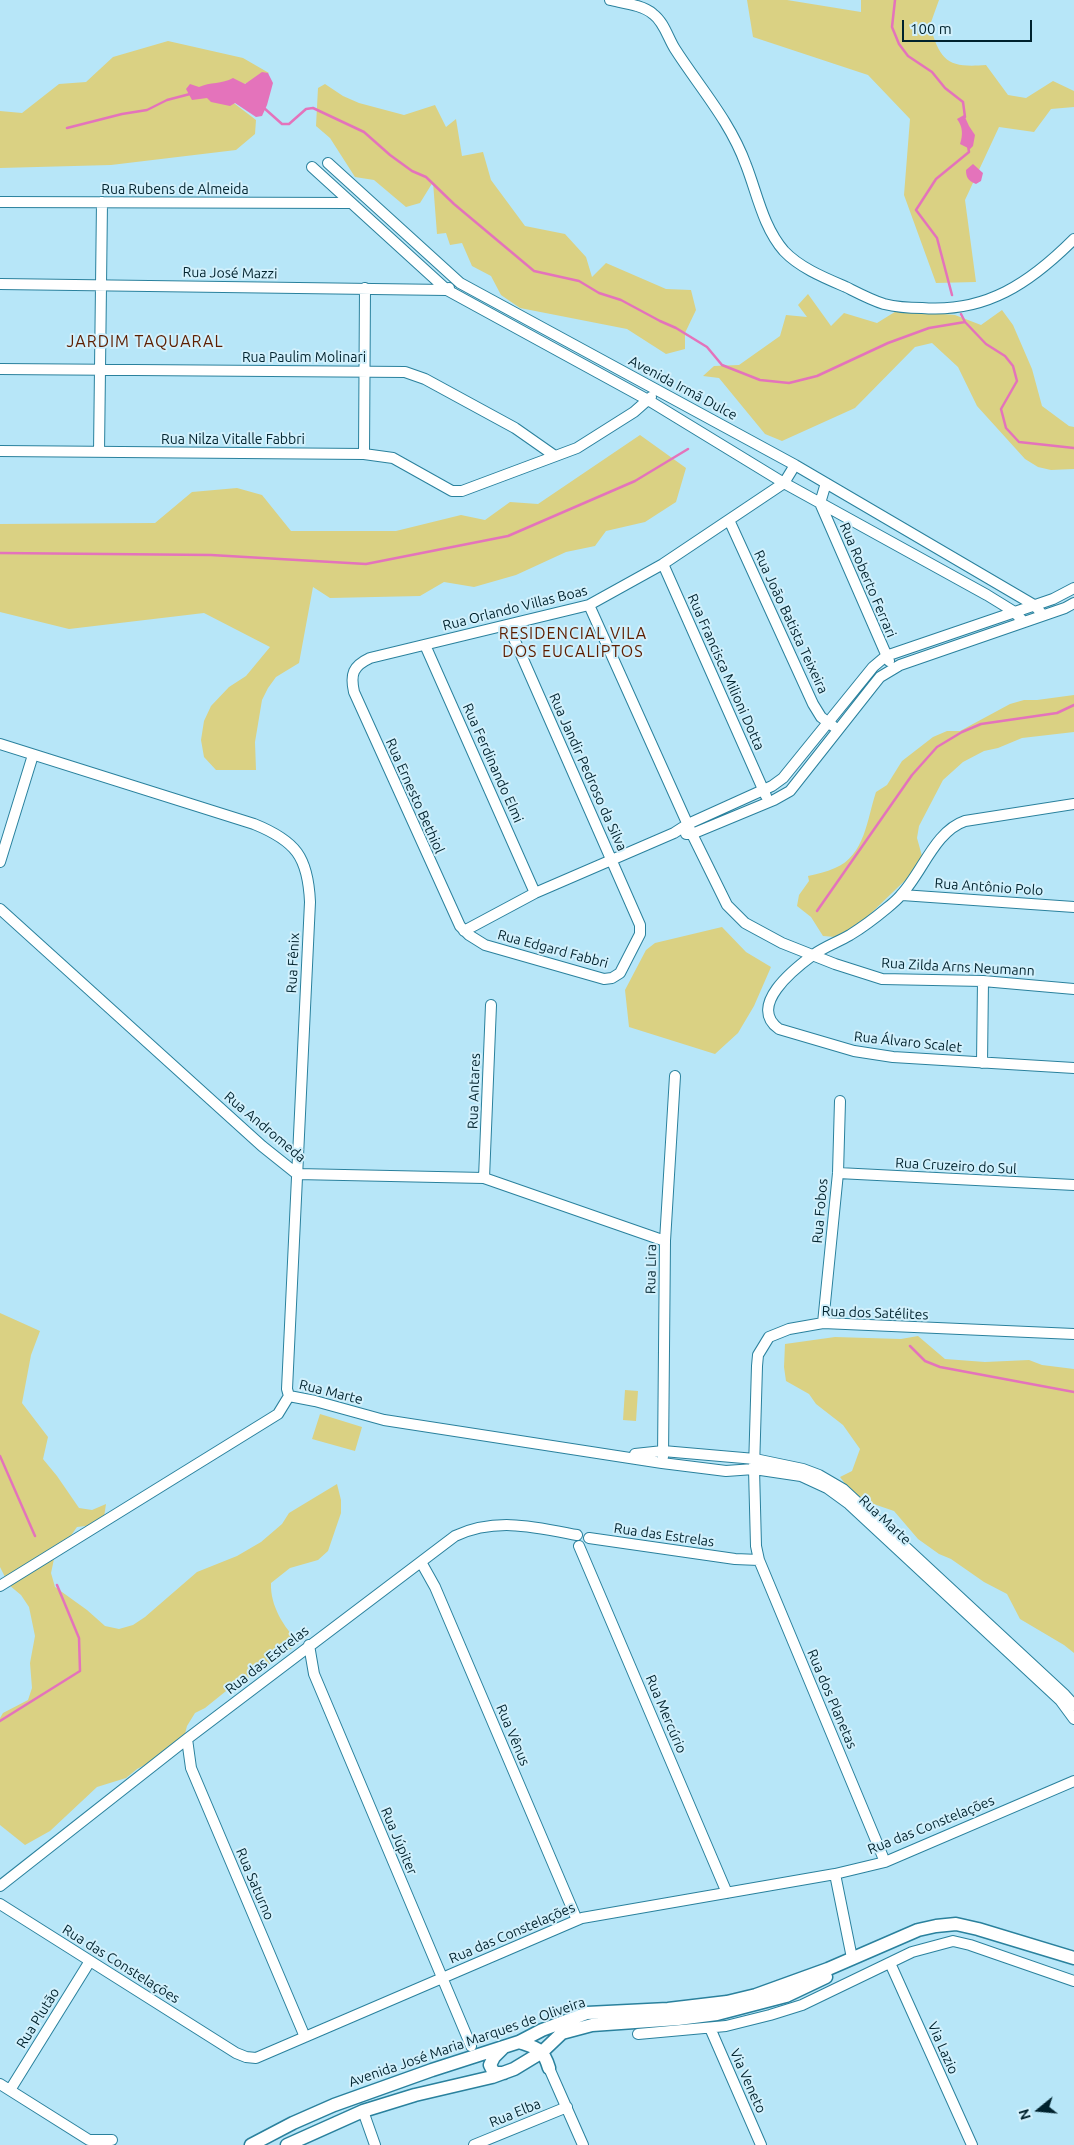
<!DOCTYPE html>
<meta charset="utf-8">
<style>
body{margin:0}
#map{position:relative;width:1074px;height:2145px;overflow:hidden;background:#b7e6f8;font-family:Ubuntu,sans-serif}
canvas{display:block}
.north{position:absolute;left:1014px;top:2085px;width:50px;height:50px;-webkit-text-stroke:4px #d1f0fc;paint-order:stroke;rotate:253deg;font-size:14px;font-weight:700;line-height:20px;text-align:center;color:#00222d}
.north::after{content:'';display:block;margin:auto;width:18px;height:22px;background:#00222d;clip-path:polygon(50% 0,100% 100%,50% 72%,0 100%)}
.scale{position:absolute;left:902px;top:20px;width:130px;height:22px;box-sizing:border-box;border:2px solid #00222d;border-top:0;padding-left:6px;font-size:15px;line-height:18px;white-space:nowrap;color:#00222d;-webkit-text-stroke:4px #d1f0fc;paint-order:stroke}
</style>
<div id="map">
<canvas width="1074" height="2145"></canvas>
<div class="north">N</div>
<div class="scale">100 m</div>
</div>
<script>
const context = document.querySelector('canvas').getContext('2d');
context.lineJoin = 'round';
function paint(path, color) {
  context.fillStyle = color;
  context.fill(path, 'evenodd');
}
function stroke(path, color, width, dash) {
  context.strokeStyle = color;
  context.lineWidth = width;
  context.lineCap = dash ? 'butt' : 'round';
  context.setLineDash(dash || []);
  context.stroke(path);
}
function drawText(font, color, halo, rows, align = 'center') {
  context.font = font + ' Ubuntu,sans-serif';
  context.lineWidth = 4;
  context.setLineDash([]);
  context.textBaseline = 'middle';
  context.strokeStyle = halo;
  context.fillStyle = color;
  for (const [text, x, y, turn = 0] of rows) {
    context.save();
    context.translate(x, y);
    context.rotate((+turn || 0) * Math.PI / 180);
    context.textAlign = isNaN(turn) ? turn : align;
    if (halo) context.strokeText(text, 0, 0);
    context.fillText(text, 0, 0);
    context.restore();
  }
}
const green = new Path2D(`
 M747 0H787L861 12V0H939L930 25C940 62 949 68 986 65L1008 95 1026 98 1053 81 1074 91V107L1051 109 1034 132 999 127 965 200 976 282 936 283 904 195 910 119 868 75 753 37Z
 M168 41 243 58 269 73 222 94 256 120 255 134 236 150 111 165 0 168V111L22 113 59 84 86 82 113 57Z
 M325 84 343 96 359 103 404 115 435 105 446 127 456 119 462 156 483 152 491 180 525 226 565 234 586 257 592 277 606 263 666 289 691 290 696 310 685 333V349L666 354 627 329 520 308 501 295 491 276 472 266 462 243 450 245 446 233 437 234 433 182 420 203 406 207 374 180 355 177 330 138 316 126 318 88Z
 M808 294 831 326 844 313 877 323 898 310 955 315 981 325 1002 310 1013 325 1032 369 1042 406 1069 426 1074 427V469L1051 470 1038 467 1025 459 977 406 958 367 932 343 915 347 855 408 782 441 765 434 719 378 703 376 714 366 739 365 780 336 786 315 807 317 798 305Z
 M640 435 686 468 676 502 645 522 606 531 595 546 566 552 516 575 474 587 444 582 420 596 330 598 313 587 299 663 276 677 268 688 262 700 255 742 256 770H216L204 757 201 740 204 721 211 706 229 687 246 676 270 647 204 613 69 629 0 612V524L155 523 192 492 237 488 262 495 291 531H396L461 515 485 520 510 502 538 504Z
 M1074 695V732L1022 738 998 748 984 751 963 762 943 780 919 826 917 838 922 856 921 865 865 919 846 934 835 937 823 936 811 917 797 906 799 895 809 881 808 876C817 874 826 872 835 868 865 856 867 819 876 792L887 785 902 761 933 737 947 731H960L1010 704 1024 700H1037Z
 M722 927 746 952 771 967 754 1006 738 1033 715 1054 629 1027 625 990 646 950 655 943Z
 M0 1313 40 1331 31 1355 22 1403 48 1437 43 1459 57 1476 79 1508 92 1510 106 1504 103 1524 77 1527 54 1559 51 1573 55 1587 87 1610 105 1626 119 1629 133 1625 145 1617 197 1572 237 1556 261 1542 282 1524 289 1513 337 1484 341 1500V1513L328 1551 318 1560 290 1568 271 1583C270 1606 284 1627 299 1643L254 1675 236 1683 205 1708 195 1713 187 1726 183 1741 162 1756 137 1769 126 1778 97 1787 50 1831 25 1845 0 1825V1718L3 1713 28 1700 32 1688 30 1663 35 1636 29 1607 21 1595 9 1585 0 1567Z
 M918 1336 945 1359 985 1362 1029 1360 1042 1365 1074 1369V1653L1064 1645 1020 1619 1007 1594 984 1582 951 1559 939 1554 918 1539 894 1511 856 1498 840 1477 852 1471 860 1449 843 1425 816 1404 809 1394 786 1381 784 1367 785 1344 835 1337 901 1339Z
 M625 1390 638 1391 636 1421 623 1420Z
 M320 1414 362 1427 355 1451 312 1439Z`);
const water = new Path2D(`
 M262 72 268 73 273 83 267 105 262 116 256 117 235 103 230 106 211 102 207 98 192 100 186 89 190 84 199 87C210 82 222 84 233 78L245 84Z
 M964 115 969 126 975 135 973 146 970 149 960 144C963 135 963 127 957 119Z
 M973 164 983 173 981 181 976 184C968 181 966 177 966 170Z`);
const stream = new Path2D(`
 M895 0 892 27 899 44 908 56 932 72 945 88 963 102 965 117
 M264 108 282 124H289L306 109 313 108 364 132 390 155 412 171 426 177 454 204 534 271 579 281 599 293 621 300 660 321 676 328 707 347 722 365 760 380 789 383 817 376 888 343 929 328 965 322
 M67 128 122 114 147 110 167 100 190 94
 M952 295 937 238 916 210 936 179 969 152 968 145
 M961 314 965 322 986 344 1005 356 1013 366 1017 381 1001 409 1006 428 1019 442 1074 448
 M0 553 211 555 366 564 508 536 635 481 688 449
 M817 911 912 775 937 747 962 732 981 724 1057 713 1074 705
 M910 1346 925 1361 940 1367 1074 1392
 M0 1456 35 1536
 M0 1721 80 1671 79 1638 57 1585`);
const minor = new Path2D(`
 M610 0C623 3 643 5 653 14 664 22 668 38 675 49 700 88 730 121 746 165 757 193 763 227 784 251 800 268 825 278 846 287 858 293 871 300 884 304 896 307 909 308 922 308 986 313 1030 283 1074 239
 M328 163 460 283 795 465 1034 605 1043 615
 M312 167 447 290 648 400 784 483 987 595 1013 611 1023 621
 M0 202 350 203
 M0 284 447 290 449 288
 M0 369 405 372 425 379 515 428 555 456
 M0 451 364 454 393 458 452 491H462L577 448 634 412 651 397
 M99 452 102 202
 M364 454 365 288
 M826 483 820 503 889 661
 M729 520 813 704 821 717 833 726
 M663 564 766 796
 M589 605 692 834 727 905 745 923 782 943 835 964 882 979 983 981 1074 989
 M508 625 640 925V934L620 973 612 978 604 979 485 945 469 935 460 926 354 692C350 674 353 666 370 658L589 605 663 564 784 483 795 465
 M425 645 535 893
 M0 744 254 824C296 841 308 857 310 902L287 1389 289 1396
 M1074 804 965 821C935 831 922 873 901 895 897 900 892 904 887 908 875 918 863 927 850 935 838 942 824 947 813 955 794 969 747 1006 779 1029L854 1051 893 1057 1074 1068
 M686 834H692L774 800 790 791 872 687 880 677 900 665 1065 608 1074 603
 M0 862 33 755
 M902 895 1074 907
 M0 909 262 1146 297 1174 484 1178 665 1241
 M464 931 535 893 674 833 688 824 772 786 783 778 873 667 886 656 1053 599 1074 588
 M982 1063 983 981
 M838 1173 1074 1185
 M484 1178 491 1005
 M823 1323 838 1173 840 1101
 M289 1396 315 1401 384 1420 662 1463 726 1471 754 1469 801 1476 827 1488 849 1504 1060 1700 1074 1719
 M635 1454 663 1451 755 1459 803 1469 819 1475 843 1489 1065 1695 1074 1705
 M663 1457 665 1241 675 1076
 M589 1538 735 1559 759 1560
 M579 1546 727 1893
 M421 1562 435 1587 577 1920
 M0 1586 278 1414 289 1396
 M309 1645 314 1674 471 2046
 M187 1739 191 1768 305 2037
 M885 1862 759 1560 756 1546 754 1469 757 1366 758 1355 769 1337 789 1329 823 1323 1074 1334
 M835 1874 852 1958
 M0 1886 187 1739 455 1536C496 1517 535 1527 577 1535
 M0 1904 236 2053 246 2057 256 2058 582 1918 835 1874 885 1862 1074 1781
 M890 1963 972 2145
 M710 2028 761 2145
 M638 2034 726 2026 770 2015 802 2005 912 1952 953 1941 970 1945 1074 1981
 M549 2068 583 2145
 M0 2084 89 2140H112
 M10 2090 90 1961
 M363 2111 375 2145
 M474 2145 567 2107`);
const major = new Path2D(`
 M519 2042C537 2048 543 2048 549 2068
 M503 2048 494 2057 490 2065 494 2073H504
 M251 2145 293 2123 334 2105 432 2070 519 2042 542 2030 587 2013 668 2009 727 2002 756 1995 828 1969 918 1930 936 1926 956 1924 978 1929 1074 1958
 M287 2145 363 2111 415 2095 492 2077 514 2069 542 2052 562 2033 592 2025 678 2019 717 2014 786 1996 826 1977`);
const streetNames = [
 ["Rua Rubens de Almeida",175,189],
 ["Rua José Mazzi",230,273,1],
 ["Rua Paulim Molinari",304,357],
 ["Avenida Irmã Dulce",683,388,28],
 ["Rua Nilza Vitalle Fabbri",233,439],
 ["Rua Roberto Ferrari",868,580,67],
 ["Rua Orlando Villas Boas",515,608,-14],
 ["Rua João Batista Teixeira",791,622,65],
 ["Rua Francisca Milioni Dotta",726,672,66],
 ["Rua Ferdinando Elmi",493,763,66],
 ["Rua Jandir Pedroso da Silva",588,772,66],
 ["Rua Ernesto Bethiol",415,796,66],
 ["Rua Antônio Polo",989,887,4],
 ["Rua Edgard Fabbri",553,949,15],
 ["Rua Fênix",293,963,-87],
 ["Rua Zilda Arns Neumann",958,967,3],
 ["Rua Álvaro Scalet",908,1042,6],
 ["Rua Antares",474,1091,-88],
 ["Rua Andromeda",265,1127,40],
 ["Rua Cruzeiro do Sul",956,1166,3],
 ["Rua Fobos",820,1211,-85],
 ["Rua Lira",651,1269,-89],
 ["Rua dos Satélites",875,1313,2],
 ["Rua Marte",331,1392,14],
 ["Rua Marte",885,1520,43],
 ["Rua das Estrelas",664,1535,8],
 ["Rua das Estrelas",267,1660,-38],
 ["Rua dos Planetas",832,1699,67],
 ["Rua Mercúrio",666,1714,67],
 ["Rua Vênus",513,1735,67],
 ["Rua das Constelações",931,1825,-22],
 ["Rua Júpiter",399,1841,67],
 ["Rua Saturno",255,1884,67],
 ["Rua das Constelações",512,1933,-23],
 ["Rua das Constelações",121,1964,32],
 ["Rua Plutão",38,2018,-58],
 ["Avenida José Maria Marques de Oliveira",467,2042,-19],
 ["Via Lazio",943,2048,66],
 ["Via Veneto",748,2081,66],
 ["Rua Elba",515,2113,-22]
];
const quarterNames = [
 ["JARDIM TAQUARAL",145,342],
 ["RESIDENCIAL VILA",573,634],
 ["DOS EUCALIPTOS",573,652]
];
paint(green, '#dad183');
paint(water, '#e473bb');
stroke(stream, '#e473bb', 2.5);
stroke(minor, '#2a819d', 12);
stroke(major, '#2a819d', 15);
stroke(minor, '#fff', 10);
stroke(major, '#fff', 12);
drawText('14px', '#00222d', '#d1f0fc', streetNames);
context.letterSpacing = '1px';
drawText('16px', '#5d1e00', '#d1f0fc', quarterNames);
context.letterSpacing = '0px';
</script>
